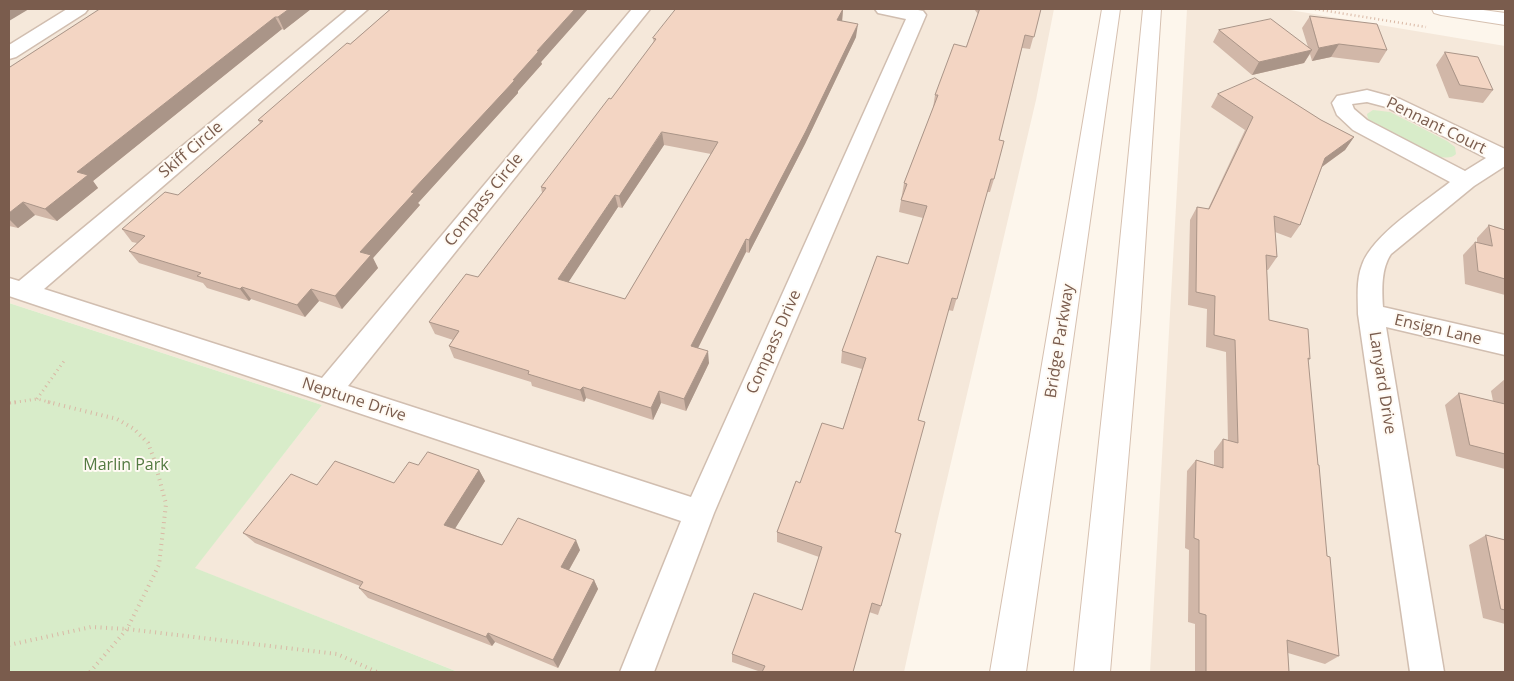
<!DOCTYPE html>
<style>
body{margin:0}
#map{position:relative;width:1514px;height:681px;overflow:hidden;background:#fdf6ec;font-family:"Open Sans",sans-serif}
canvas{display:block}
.frame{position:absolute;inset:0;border:10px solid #7a5c4d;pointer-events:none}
</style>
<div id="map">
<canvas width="1514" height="681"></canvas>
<div class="frame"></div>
</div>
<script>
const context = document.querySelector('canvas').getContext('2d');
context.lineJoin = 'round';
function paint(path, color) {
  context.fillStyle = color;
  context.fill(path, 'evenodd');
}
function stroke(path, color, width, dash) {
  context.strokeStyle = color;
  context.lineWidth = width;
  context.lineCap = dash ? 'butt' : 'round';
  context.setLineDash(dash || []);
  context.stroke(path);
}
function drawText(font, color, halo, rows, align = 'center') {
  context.font = font + ' "Open Sans",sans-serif';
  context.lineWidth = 4;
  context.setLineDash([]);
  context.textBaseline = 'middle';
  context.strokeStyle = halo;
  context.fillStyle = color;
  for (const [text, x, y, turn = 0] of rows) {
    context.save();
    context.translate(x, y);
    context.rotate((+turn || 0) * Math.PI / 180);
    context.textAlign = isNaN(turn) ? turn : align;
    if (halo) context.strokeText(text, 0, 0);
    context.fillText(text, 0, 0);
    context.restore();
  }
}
const residential = new Path2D(`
 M9 9H1054L1036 100 937 522 904 672H458L194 568 322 405 9 303Z
 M1187 9H1284L1505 46V672H1150Z`);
const green = new Path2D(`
 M1373 110 1390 112 1447 141 1455 147 1456 154C1443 169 1387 132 1372 123L1368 119 1367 114Z
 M9 303 322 405 195 568 458 672H9Z`);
const pathFar2 = new Path2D(`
 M1315 9 1426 27`);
const pathFar1 = new Path2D(`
 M37 399 64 361
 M10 403 37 399 53 403`);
const path = new Path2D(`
 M48 402 117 419 134 429 148 443 154 459 166 504 159 565 127 629 337 654 377 672
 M9 403 18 402
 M9 645 91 627 127 629
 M90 672 127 629`);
const street = new Path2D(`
 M67 9H88L85 13 16 57 9 59V45Z
 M348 9H368L44 289 322 378 632 9H650L348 386 691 497 906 19 878 13 875 9H913L923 11 926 15 714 513 654 672H620L681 521 9 296V278L19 281Z
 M1367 90 1400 99 1505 149V166L1474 186 1391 254C1381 269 1382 289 1383 307L1505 335V355L1386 327 1444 672H1410L1358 314C1358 298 1356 280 1362 265 1372 235 1425 202 1450 182L1353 130 1337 115 1332 103 1337 96ZM1367 102 1386 107 1486 158 1465 171 1367 120 1354 109 1352 104Z`);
const secondary = new Path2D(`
 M1102 9H1120L1026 672H990Z
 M1143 9H1161L1140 322 1110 672H1074L1112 322Z
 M1432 9H1476L1505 13V25L1441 15 1434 13Z`);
const wall = new Path2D(`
 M100 9H311L284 30 282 29 93 181 98 188 57 221 35 215 18 228 9 226V68Z
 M391 9H588L541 62 542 64 518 91V93L418 203 420 205 373 258 378 268 342 309 319 301 305 317 251 299 249 301 207 288 203 283 139 263 129 251 137 243 132 242 122 229 178 195 260 123 258 120 350 44Z
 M843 9 842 21 856 37 805 144 749 253 746 252 698 348 709 363 686 411 661 403 653 420 586 398 584 402 532 386 531 382 454 358 449 346 453 340 435 334 429 322 478 277 542 193 541 187 611 99 654 43 653 38ZM664 145 711 154 625 299 568 282 618 207 622 208Z
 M974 9H1041L1030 49 1022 48 999 140 994 179 990 192H987L953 311 948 310 918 420 895 532 881 606 878 615 869 612 853 672H761L732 662V654L802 610 819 557 777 542V532L800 483 843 429 862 369 841 363 842 351 908 264 923 218 899 212 904 183 933 108 935 95 966 47 978 14Z
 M1310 16 1387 50 1379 63 1331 57 1312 61 1310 54 1304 63 1252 75 1213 42 1219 30 1308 47 1302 28Z
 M1445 52 1493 90 1483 103 1449 98 1436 65Z
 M1218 94 1321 120 1354 137 1345 150 1322 167 1300 225 1291 238 1275 232 1277 257 1268 270H1267L1269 320 1310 359 1308 361 1327 556 1339 656 1325 664 1288 653 1289 672H1195V624L1188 622 1189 550 1185 548 1187 471 1196 460 1214 465V451L1223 439 1228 441 1226 352 1206 347 1207 309 1188 305 1190 220 1197 207 1208 209 1245 130 1211 107Z
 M1489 225 1505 230V295L1465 284 1463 255 1475 242 1477 243V238Z
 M1505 379V469L1456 456 1445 405 1459 393 1493 401 1491 391Z
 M418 465 479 470 485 481 455 528 502 545 580 550 569 570 594 580 598 589 558 668 495 642 492 646 368 598 359 588 360 586 255 543 243 533 317 485 394 483Z
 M1486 535 1505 540V624L1483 618 1469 545Z`);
const shadedWall = new Path2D(`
 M9 9H29L9 21Z
 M289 9H311L284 30 278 17Z
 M575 9H588L541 62 542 64 518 91V93L418 203 420 205 373 258 378 268 342 309 335 296 360 252 411 192 513 80 537 51Z
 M843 9 842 22 837 20Z
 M275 17 282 29 93 181 98 188 57 221 45 209 77 172Z
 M858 24 856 37 805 144 749 253V240Z
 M1339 44 1331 57 1312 61 1319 48Z
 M1312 50 1304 63 1252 75 1259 62Z
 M662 132 664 145 622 208 619 196Z
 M1354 137 1345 150 1316 171 1325 158Z
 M615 195 618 207 562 292 558 279Z
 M23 202 35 215 18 228 9 219V213Z
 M746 239V252L693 358 691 346Z
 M242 287 251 299 249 301 240 289Z
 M311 289 319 301 305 317 297 305Z
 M708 351 709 363 686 411 684 399Z
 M583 387 586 398 584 402 580 390Z
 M659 391 661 403 653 420 651 408Z
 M479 470 485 481 451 535 444 525Z
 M576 540 580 550 565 577 561 567Z
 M594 580 598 589 558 668 553 660Z
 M488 633 495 642 492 646 486 637Z`);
const building = new Path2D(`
 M100 9H289L278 17H275L77 172 88 175 45 209 23 202 9 213V68Z
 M391 9H575L537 51H539L513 80H515L411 192 414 193 360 252 371 255 335 296 311 289 297 305 242 287 240 289 197 276 201 273 129 251 145 236 122 229 165 192 178 195 263 121 258 120 347 43 350 44Z
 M676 9H843L837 20 858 24 806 131 749 240 746 239 691 346 708 351 684 399 659 391 651 408 583 387 580 390 528 374 529 371 449 346 459 331 429 322 466 274 478 277 546 188 541 187 609 98 611 99 656 39 653 38ZM662 132 718 142 625 299 558 279 615 195 619 196Z
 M980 9H1041L1034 37 1025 35 999 140 1004 141 994 179H991L957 299 952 298 918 420 925 422 895 532 901 534 881 606 872 603 853 672H762L765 666 732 654 754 593 802 610 822 547 777 532 796 481 800 483 822 423 843 429 866 358 842 351 877 256 908 264 927 206 901 200 907 184 904 183 938 95H935L954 44 966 47Z
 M1310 16 1377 24 1387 50 1339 44 1319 48Z
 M1271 19 1312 50 1259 62 1219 30Z
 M1445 52 1478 57 1493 90 1460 85Z
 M1255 78 1321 120 1354 137 1325 158 1300 225 1274 216 1277 257 1266 255 1269 320 1308 329 1310 359 1308 358 1318 465H1319L1327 556 1330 557 1339 656 1287 640 1289 672H1206V615L1199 613V540L1194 538 1196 460 1223 468V439L1238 443 1235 340 1214 335 1215 296 1196 292 1197 207 1209 209 1253 117 1218 94Z
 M1489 225 1505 230V279L1478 271 1475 242 1492 246Z
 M1459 393 1505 404V454L1470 445Z
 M428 452 479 470 444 525 502 545 518 518 576 540 561 567 594 580 553 660 488 633 486 637 359 588 363 582 243 533 291 474 317 485 335 461 394 483 409 462 418 465Z
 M1486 535 1505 540V610L1501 609Z`);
const streetNames = [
 ["Pennant Court",1436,126,26],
 ["Skiff Circle",191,150,-40],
 ["Compass Circle",484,200,-51],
 ["Ensign Lane",1438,330,13],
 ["Bridge Parkway",1060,341,-81],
 ["Compass Drive",774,342,-66],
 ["Lanyard Drive",1382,383,81],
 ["Neptune Drive",354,400,18]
];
const parkNames = [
 ["Marlin Park",126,465]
];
paint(residential, '#f5e8da');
paint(green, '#d8ecc9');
stroke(street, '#d1beb0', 3);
stroke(secondary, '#d6c0b0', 2);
stroke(pathFar2, '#d9b8a5', 2.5, [1, 3]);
stroke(pathFar1, '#d9b8a5', 3, [1, 4]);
stroke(path, '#d9b8a5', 4, [1, 4.5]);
paint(street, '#fff');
paint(secondary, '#fff');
paint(wall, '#d1b7a8');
paint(shadedWall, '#aa9588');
paint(building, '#f3d5c3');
stroke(building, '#aa9588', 1);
drawText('16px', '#7a5c4d', '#fffaf3', streetNames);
drawText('16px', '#537a41', '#fffaf3', parkNames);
</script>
